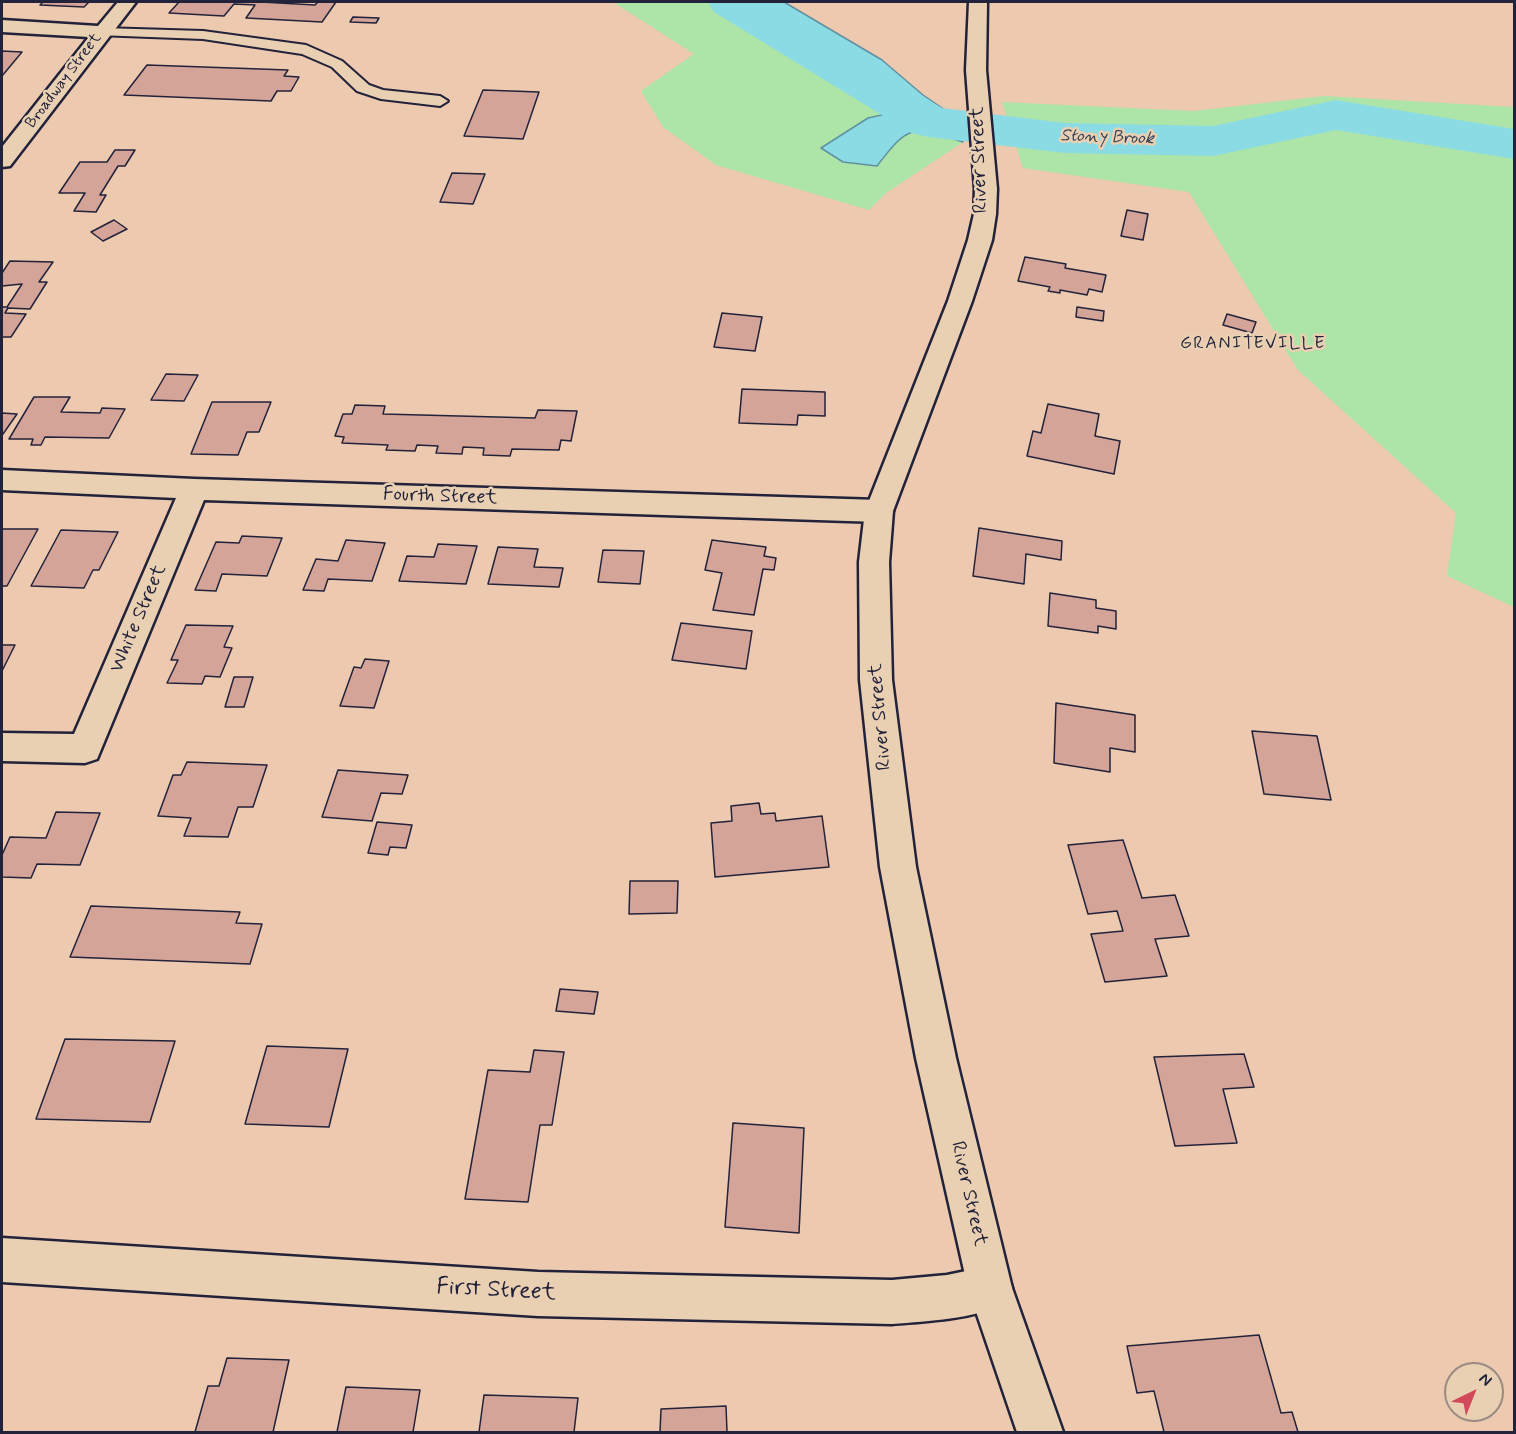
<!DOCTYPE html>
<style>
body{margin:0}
#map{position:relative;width:1516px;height:1434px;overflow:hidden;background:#ecc9af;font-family:Mynerve,sans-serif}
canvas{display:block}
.frame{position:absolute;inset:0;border:3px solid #22223b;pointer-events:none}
.north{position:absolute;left:1444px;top:1362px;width:60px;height:60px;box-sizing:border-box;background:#ead0b2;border:2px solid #9a8a82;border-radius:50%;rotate:43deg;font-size:16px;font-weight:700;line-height:24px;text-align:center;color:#22223b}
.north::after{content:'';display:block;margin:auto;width:21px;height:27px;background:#d1495b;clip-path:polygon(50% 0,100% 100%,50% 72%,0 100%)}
</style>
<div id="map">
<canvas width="1516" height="1434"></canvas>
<div class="frame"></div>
<div class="north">N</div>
</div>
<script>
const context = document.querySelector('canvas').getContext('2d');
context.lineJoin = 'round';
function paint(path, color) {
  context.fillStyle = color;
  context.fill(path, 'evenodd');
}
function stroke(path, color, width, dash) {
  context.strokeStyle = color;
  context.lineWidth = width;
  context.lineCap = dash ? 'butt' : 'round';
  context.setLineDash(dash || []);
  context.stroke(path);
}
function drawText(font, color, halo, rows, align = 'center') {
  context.font = font + ' Mynerve,sans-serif';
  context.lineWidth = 5;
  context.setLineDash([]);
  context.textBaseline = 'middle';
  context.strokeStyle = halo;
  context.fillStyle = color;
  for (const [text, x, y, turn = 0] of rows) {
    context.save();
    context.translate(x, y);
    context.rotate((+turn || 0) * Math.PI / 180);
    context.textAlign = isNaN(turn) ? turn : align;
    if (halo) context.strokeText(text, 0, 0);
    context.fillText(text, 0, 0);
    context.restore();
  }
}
const green = new Path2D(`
 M613 2H711L725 5 837 66 896 113 877 166C910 123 912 126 963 142L886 193 869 210 716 165 663 127 641 91 694 54Z
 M1324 96 1514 107V607L1447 576 1456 513 1298 370 1189 192 1023 168 1002 102 1194 111Z`);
const water = new Path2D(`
 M708 2H784L882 60 923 95 954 116 963 142C912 126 910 123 877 166L843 162 821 148 868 118 895 112 849 82 837 66 726 5Z`);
const river = new Path2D(`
 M708 2H761L942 108 1065 123 1213 126 1336 100 1514 129V159L1336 130 1213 156 1065 153 929 137 911 133 714 12Z`);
const building = new Path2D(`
 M43 2H89L84 7 40 5Z
 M179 2H261L315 5 318 2H336L322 22 246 18 255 5 234 4 224 16 169 13Z
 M353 17 379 18 376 23 350 22Z
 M2 51 22 52 2 76Z
 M147 65 288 70 284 76 299 77 291 91H277L271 101 124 95Z
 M483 90 539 92 523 139 464 136Z
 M115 150H135L125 166H118L100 195H106L96 212 74 211 85 193H59L80 162H107Z
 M452 173 485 174 473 204 440 202Z
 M1127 210 1148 214 1143 240 1121 236Z
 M114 220 127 229 103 241 91 232Z
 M1025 257 1066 264 1065 268 1106 275 1102 292 1089 289 1087 295 1060 290V293L1048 291 1050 287 1018 281Z
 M10 261 53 262 39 282H47L30 309 8 308 5 313 26 314 11 337H2V307H7L22 284 2 286V273Z
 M1077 307 1104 311 1103 321 1076 317Z
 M722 313 762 317 755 351 714 347Z
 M1227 314 1256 322 1252 333 1223 325Z
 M166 374 198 375 184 401 151 400Z
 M742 389 825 392V416L798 415 797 425 739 423Z
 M34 397H70L61 412 100 413 102 408 125 409 109 438 45 437 41 445H31L33 439H9Z
 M212 402H271L259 432H247L238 455 191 454Z
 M1048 404 1099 414 1095 436 1120 441 1114 474 1027 456 1033 431 1041 433Z
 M355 405 385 406 383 414 535 418 538 410 577 411 571 441 561 440 559 450 512 449 510 456 483 455 484 448 463 447 462 454 436 453 438 446 417 445 415 451 386 450 388 445 342 443 344 437 335 436 343 414H352Z
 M2 413 17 414 3 434H2Z
 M979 528 1062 541 1061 560 1026 554 1024 584 973 576Z
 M2 529H38L7 586H2Z
 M61 530 118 532 99 570H93L84 588 31 586Z
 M242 536 282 538 267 576 222 574 216 591 195 590 216 542 239 543Z
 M346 540 385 543 372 581 328 579 324 591 303 590 316 559 338 561Z
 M712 540 766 547 764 556 776 558 774 570 763 569 754 615 713 610 722 573 705 570Z
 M438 544 477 546 466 584 399 581 407 556 434 557Z
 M498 547 538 549 534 567 563 568 559 587 488 584Z
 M603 550 644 551 640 584 598 582Z
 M1050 593 1096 600V608L1116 611V629L1098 626V633L1048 626Z
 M681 623 752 631 746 669 672 660Z
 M186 625 233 626 224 647 232 648 220 677 205 676 202 684 167 683 178 660H171Z
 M2 645H15L2 671Z
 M365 659 389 661 374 708 340 706 354 667 361 668Z
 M234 677H253L244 707H225Z
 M1056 703 1135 715V752L1110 748V772L1054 763Z
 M1252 731 1317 736 1331 800 1264 794Z
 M187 762 267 765 253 807H238L228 837 184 836 191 818 158 816 173 775H181Z
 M338 770 408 775 402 794 381 793 372 821 322 817Z
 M759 803 761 814 775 813 776 821 822 816 829 867 715 877 711 823 732 821 731 806Z
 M56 812 100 813 80 865 37 864 31 878 2 877V855L10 837 46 838Z
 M377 822 412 825 406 848 390 847 388 855 368 853Z
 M1123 840 1142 898 1175 895 1189 936 1155 939 1167 976 1105 982 1091 934 1123 931 1117 911 1088 914 1068 845Z
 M630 881H678L677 913 629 914Z
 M91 906 240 912 236 923 262 924 250 964 70 957Z
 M560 989 598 992 594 1014 556 1011Z
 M65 1039 175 1041 150 1122 36 1119Z
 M267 1046 348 1049 329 1127 245 1124Z
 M534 1050 564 1052 552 1125H540L528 1202 465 1199 488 1070 530 1072Z
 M1244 1054 1254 1087 1223 1089 1237 1143 1175 1146 1154 1057Z
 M733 1123 804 1128 799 1233 725 1227Z
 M1259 1335 1281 1413 1292 1412 1298 1432H1164L1154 1391 1137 1393 1127 1346Z
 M227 1358 289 1360 273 1432H195L208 1386H219Z
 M346 1387 420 1390 413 1432H337Z
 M484 1395 578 1398 574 1432H479Z
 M726 1406 727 1432H660L661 1409Z`);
const lane = new Path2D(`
 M102 28 203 31 306 45 342 61 369 85 383 90 440 96 448 101 440 106 381 99 357 91 332 67 302 54 203 39 97 35 95 32 97 29Z`);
const street = new Path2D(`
 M118 2H136L10 166 2 167V147L89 37 2 32V20L98 26Z
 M2 470 194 479 879 500 889 504 893 511 889 518 879 522 204 500 97 759 85 763 2 761V733L74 734 176 498 2 490Z
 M2 1238 538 1272 892 1280 947 1275 990 1266 1006 1272 1012 1288 1006 1304C970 1319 931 1321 892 1324L538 1316 2 1282Z`);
const secondary = new Path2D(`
 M969 2H987L986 70 997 189 996 214 992 240 972 301 893 511 889 562 892 680 916 867 956 1058 1012 1288 1063 1432H1017L968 1288 916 1058 880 867 860 680 859 562 865 511 948 301 968 240 974 214 975 189 966 70Z`);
const farStreetnames = [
 ["Broadway Street",64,81,-53]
];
const farWaternames = [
 ["Stony Brook",1107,138,2]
];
const farNeighbourhoodnames = [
 ["GRANITEVILLE",1253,344]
];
const streetNames = [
 ["River Street",980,160,-92],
 ["Fourth Street",440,497,2],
 ["White Street",139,619,-67],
 ["River Street",881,717,-95],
 ["River Street",968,1194,77]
];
const nearStreetnames = [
 ["First Street",496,1291,3]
];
paint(green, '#ade4a7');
paint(water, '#8bdbe5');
stroke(water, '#6191a1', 1.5);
paint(river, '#8bdbe5');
paint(building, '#d4a499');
stroke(building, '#22223b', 1.5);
stroke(lane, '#22223b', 4);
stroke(street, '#22223b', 5);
stroke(secondary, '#22223b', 5);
paint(lane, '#ead0b2');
paint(street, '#ead0b2');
paint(secondary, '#ead0b2');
drawText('16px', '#22223b', '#ead0b2', farStreetnames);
drawText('italic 18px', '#323e54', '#ead0b2', farWaternames);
context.letterSpacing = '1.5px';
drawText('18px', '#22223b', '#ead0b2', farNeighbourhoodnames);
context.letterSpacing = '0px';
drawText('20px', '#22223b', '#ead0b2', streetNames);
drawText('24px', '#22223b', '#ead0b2', nearStreetnames);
</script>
